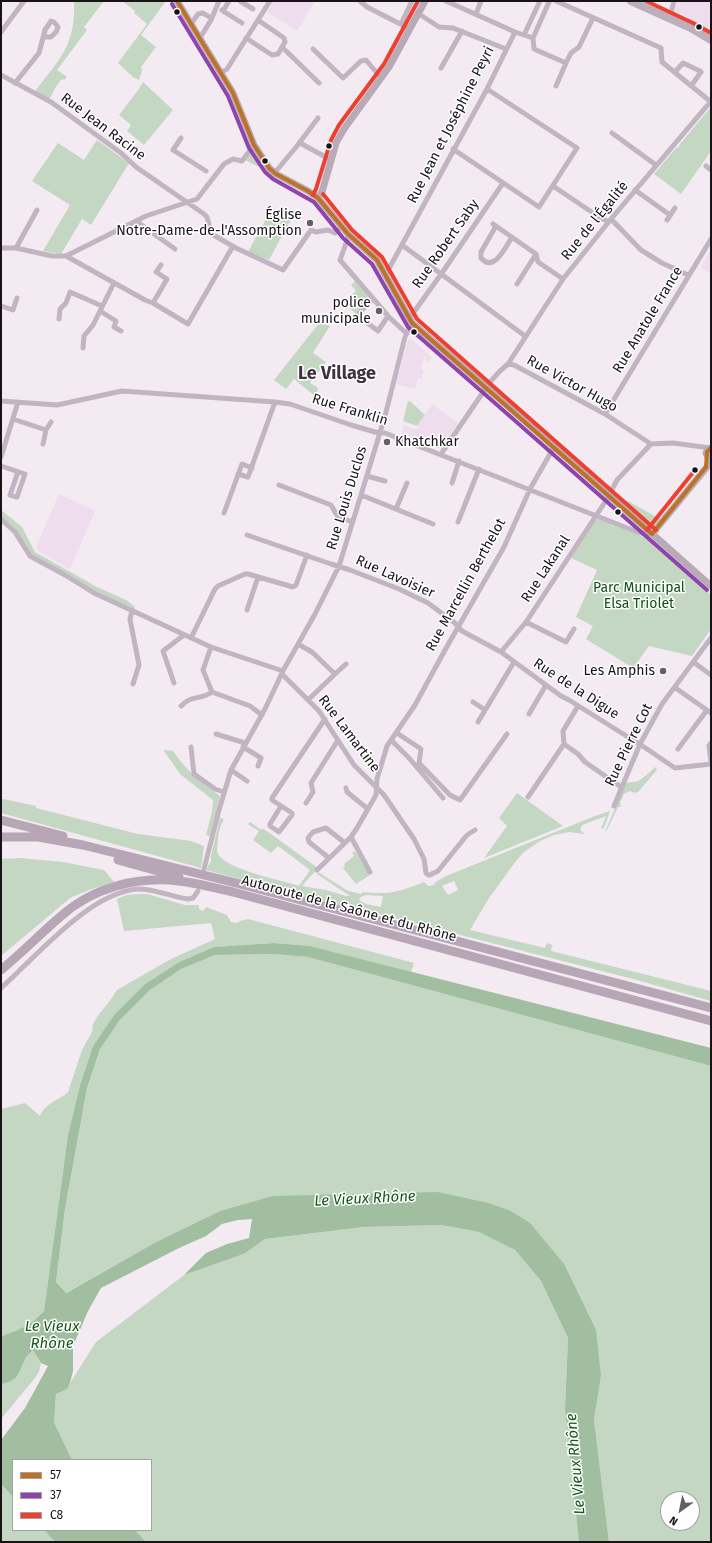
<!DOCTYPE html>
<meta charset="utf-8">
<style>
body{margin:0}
#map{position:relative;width:712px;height:1543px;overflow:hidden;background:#f3eaf2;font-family:"Fira Sans",sans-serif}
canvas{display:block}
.frame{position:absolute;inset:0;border:2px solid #191318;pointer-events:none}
.legend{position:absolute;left:12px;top:1459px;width:140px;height:72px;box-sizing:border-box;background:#fff;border:1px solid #a3a1a3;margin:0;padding:5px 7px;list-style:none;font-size:12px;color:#191318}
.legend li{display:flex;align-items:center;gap:8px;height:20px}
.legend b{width:20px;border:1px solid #a3a1a3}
.north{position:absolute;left:660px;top:1491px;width:40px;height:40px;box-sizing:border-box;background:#fff;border:1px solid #a3a1a3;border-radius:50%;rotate:213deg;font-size:11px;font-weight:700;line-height:16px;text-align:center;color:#191318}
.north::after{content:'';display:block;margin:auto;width:14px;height:18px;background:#655e64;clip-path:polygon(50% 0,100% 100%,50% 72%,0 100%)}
</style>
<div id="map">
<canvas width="712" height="1543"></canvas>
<div class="frame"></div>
<ul class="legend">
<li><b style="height:5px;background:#bc7326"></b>57</li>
<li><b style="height:5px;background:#8e44ad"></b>37</li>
<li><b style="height:5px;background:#ef3f30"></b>C8</li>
</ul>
<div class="north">N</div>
</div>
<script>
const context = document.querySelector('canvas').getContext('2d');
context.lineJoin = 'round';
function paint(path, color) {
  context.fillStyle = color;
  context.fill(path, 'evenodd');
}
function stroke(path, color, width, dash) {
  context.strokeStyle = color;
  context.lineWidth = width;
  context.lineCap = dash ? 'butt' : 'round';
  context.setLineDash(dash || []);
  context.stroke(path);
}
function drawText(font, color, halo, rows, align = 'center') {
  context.font = font + ' "Fira Sans",sans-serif';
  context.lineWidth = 3;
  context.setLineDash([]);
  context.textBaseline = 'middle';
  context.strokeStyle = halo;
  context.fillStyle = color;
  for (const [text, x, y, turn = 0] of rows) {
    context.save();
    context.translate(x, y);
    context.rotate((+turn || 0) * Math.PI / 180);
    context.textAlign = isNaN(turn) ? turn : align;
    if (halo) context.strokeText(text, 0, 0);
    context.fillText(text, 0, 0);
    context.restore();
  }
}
const built = new Path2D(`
 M274 1H315L297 31 267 12Z
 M677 1H711V32L675 11Z
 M711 250V273L701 267Z
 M411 339 432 357 428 362 425 360 427 358 425 357 424 358 421 369 424 370 421 379 418 378 415 389 396 384 408 340Z
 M432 404 458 423 444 444 440 448H438L401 433 404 425 417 430 418 427 417 426Z
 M59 494 95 511 70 569 38 551 36 547Z`);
const green = new Path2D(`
 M74 1H104L84 27 87 30 57 70 67 77 64 80 62 79C55 86 54 92 49 99L35 91C60 59 76 44 74 1Z
 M122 1H166L141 35 156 47 141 67 142 71 139 80 133 77 118 63 147 24 134 13 135 11Z
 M143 82 173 110 144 145 127 131 131 125 119 115 139 89Z
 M711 107V151L681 194 654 174 676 148H678L680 144Z
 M97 140 129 163 91 225 82 219 61 254 43 251 70 205 32 181 58 143 84 160Z
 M253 150 262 168H261L245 160Z
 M272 208 291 221 289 223 269 260 248 252Z
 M355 281 370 299 355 313 344 302 356 291 351 285Z
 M320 322 330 326 313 353 326 362 310 383 318 388 316 397 294 379 286 389 274 380Z
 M408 401 411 402 425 415 417 426 403 421Z
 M628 501 660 519 655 525H648L625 505Z
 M1 510 22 527 35 552 97 587 126 600 134 606 135 609 103 596 31 556 1 517Z
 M598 519 651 540 711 595V629L692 656 649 646 633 668 586 639 593 626 576 617 597 570 571 558 595 520Z
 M164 750 173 751C186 770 202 783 220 796L210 836 206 835 212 812 213 800 180 774 164 751Z
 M655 767 657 770 638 792 635 793 630 791 624 794 620 803 621 807H618L607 830 605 832 625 784C629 781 633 783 638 781 644 778 650 772 655 767Z
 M517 793 563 826 484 858 507 826 499 818Z
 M3 799 36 806V808L138 834 191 841 204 846 201 868 1 813V800Z
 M610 811 604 828 601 829 606 816 582 825 580 830 585 834 569 832 554 835 540 841 524 852 516 861 489 898 470 930 545 948 547 943 552 945 551 951 711 991V1001L637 980 378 914 377 916 206 870 211 861V856L220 817 224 820C220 825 219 832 218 838 218 843 216 849 218 854 227 870 282 880 299 886L310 870 278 846 271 853 253 840 259 831 249 825 248 824 250 822 260 829H264L318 868 302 886 326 890 346 896H350L317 874 318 872 348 891 362 894V892C389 895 399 892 424 882L428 886 435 885 434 883 446 876 595 816ZM454 881 458 890 448 895 442 886ZM366 895 383 896 381 907 366 904 359 900 361 897Z
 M355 851 370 875 356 884 343 868 345 866 344 864 354 856 352 853Z
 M20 858 63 862 104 870 114 882 89 890 70 898 1 956V859Z
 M140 894H147L185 905H199V909L203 911 206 907 227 915 231 922 237 923 240 921 248 919 414 963 411 972 310 946 274 943 214 947 179 962 145 984 114 1015 93 1046 80 1085 68 1135 44 1311C38 1317 30 1325 22 1329 15 1332 8 1333 1 1337V1109L25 1103 40 1116C46 1102 58 1101 68 1092L82 1050 92 1032 93 1024 99 1014 109 1002 117 990 169 960 215 939 211 923 124 931 117 899 127 895Z
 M272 954 308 957 711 1066V1542H609L594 1420 601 1376 530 1223 272 1196 220 1211 156 1242 65 1293 56 1282 65 1209 87 1088 100 1049 120 1020 150 990 181 969 215 955ZM668 1499H692V1523H668Z
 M441 1225 479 1232 515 1250 541 1281 568 1338 565 1409 579 1542H146L135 1530H151V1460H73L70 1456 54 1422 56 1394 67 1388 96 1342 184 1275 244 1254 265 1239 364 1227Z
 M33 1349 41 1363 39 1372 35 1378 1 1419V1384C19 1381 18 1373 25 1360 26 1356 30 1353 33 1349Z
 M1 1484 13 1497V1530H44L55 1542H1Z`);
const water = new Path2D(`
 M274 943 310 946 711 1048V1066L308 957 272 954 215 955 181 969 150 990 120 1020 100 1049 87 1088 65 1209 56 1282 66 1293 156 1242 220 1211 272 1196 438 1192 488 1203 509 1210 530 1223 564 1264 596 1330 601 1376 594 1420 609 1542H579L565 1409 568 1338 541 1281 515 1250 479 1232 441 1225 364 1227 265 1239 244 1254 184 1275 206 1253 227 1244 249 1238 252 1219 238 1220 222 1224 206 1236 177 1249 101 1288 88 1311 73 1346V1371L70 1383 67 1389 56 1394 54 1422 70 1456 73 1460H13V1497L1 1484V1440L25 1408 48 1366 41 1363 33 1350C30 1353 26 1356 25 1360 18 1373 19 1381 1 1384V1337C8 1333 15 1332 22 1328 30 1325 38 1317 44 1311L68 1135 80 1085 93 1046 114 1015 145 984 179 962 214 947Z
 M44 1530H135L146 1542H55Z`);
const street = new Path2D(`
 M240 1 253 9
 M360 1 367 7 410 29
 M446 1 515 32
 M548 1 549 2 533 38 534 49 566 63 571 53 579 47 593 18
 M556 1 661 48 662 62 711 102
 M222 10 223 11 229 1
 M223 11 242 23
 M419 14 439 27 453 28 506 49
 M476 14 481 1
 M670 18 674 1
 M258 20 284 38 285 42 282 47
 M191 24 198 14 203 13 211 18
 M401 24 412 1
 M1 32 24 1
 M524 35 540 1
 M200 38 211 20 219 1
 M246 38 272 55 278 54 282 47 319 83
 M313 49 343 78 361 61 366 60 381 78
 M441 68 462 31
 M675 72 683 63 700 71 701 72 691 86
 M221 73 227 69 270 1
 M1 75 51 102 121 153 136 167 204 214 207 217 211 232 215 236 236 248 283 270 311 230 316 232 328 230 335 233 341 227
 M15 83 39 53 45 30 51 21 54 22 58 27 56 32 51 37H45
 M556 86 566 63
 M612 133 656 165
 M181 138 173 150 206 171
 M300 143 331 160
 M453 149 539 207 577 148 487 89
 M706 166 711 170
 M277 170 297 146 318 118
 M553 186 599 217 609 222
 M635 190 670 215
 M611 219 641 250 662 263 688 275
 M667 220 675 208
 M136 221 175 249
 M493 224 536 254 538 262 563 279
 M496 226 481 252V258C494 273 505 248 512 237
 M349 235 340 260 389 317 406 333
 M402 245 525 336
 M1 248H16L52 256H66L146 216 197 199 224 164 233 159 242 161 254 145
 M16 248 37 210
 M66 256 145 300 153 303 188 324 233 246
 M386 274 487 89 515 32 533 38
 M517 284 536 254
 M373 299 357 315 378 331 388 316
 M153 303 167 279 156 272 161 265
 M1 306 13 310 17 298
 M100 311 116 321 114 327 121 331
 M59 319 60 309 66 303 70 292 102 306
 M409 319 444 270 503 183
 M83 348 84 336 93 325 114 283
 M508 364 514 365 605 414 651 444
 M1 401 57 405 122 391 275 402 290 404 351 425 375 432 385 433 640 533 652 534
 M605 414 711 239
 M13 419 46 430
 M43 444 46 430 51 422
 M441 454 490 382 500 371 508 364 563 279 611 219 711 101
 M1 457 18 402
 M1 466 25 474 17 497 10 495 18 472
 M238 474 248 477 275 402
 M367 476 385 481
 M452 483 459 461
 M279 485 331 505 338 517 353 522
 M361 495 433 524
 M396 509 407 483
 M224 513 242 464 252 468
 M1 519 15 532 30 556 65 575 94 593 211 647 283 671
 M458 522 479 469
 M247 535 331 564 350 570 399 589 428 603 455 623 462 631 501 652 561 696 569 700 644 747 675 768 711 764
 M132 610 130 619 139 665 133 684
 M247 610 258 577
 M526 622 566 642 574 629
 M191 638 215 589 218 586 245 574H248L293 587 296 585 307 555
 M298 644 312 652 335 674 308 700
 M211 647 203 670 212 692 250 706 262 715
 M501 652 526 622 607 499 617 480 651 444 673 443 710 448
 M696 664 711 675
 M282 674 319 711 354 765 384 795 414 839 424 859 426 873 428 875H430L438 871 467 835 475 830
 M335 674 346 664
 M174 683 163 651 184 635
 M677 689 711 713
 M473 702 485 710
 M181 706C192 694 199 701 212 692
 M529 714 546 685
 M478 722 514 662
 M397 733 421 749 419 763 450 795 460 800 507 734
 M216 734 245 743
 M391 740 409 758 443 798
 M711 743 709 746 711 762
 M564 744 578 754 585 762 621 787
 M191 747 194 774 215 789 224 792
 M243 747 261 758 258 766
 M678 749 707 710
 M231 770 247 781
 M346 788 347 792 368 809
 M528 797 564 744 563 731 578 706
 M306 803 313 792 311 783 338 740
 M281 806 270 824V826L279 832 292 815V813L272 800V798L325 719
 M614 806 640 744 662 704 711 638
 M351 837 370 872
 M329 858 309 842 308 838 313 832 326 828 345 843
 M204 869 219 810 231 770 265 709 284 669 315 614 339 566 361 495 385 416 405 337 412 323
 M317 870 351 837 357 828 376 795 377 779 387 746 415 705 445 650 504 547 530 489 554 447
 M1 988C36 957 89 893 137 889 154 888 171 897 188 899L193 898 198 891`);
const secondary = new Path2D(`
 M177 1 233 93 254 145 269 168 276 174 308 191 318 198 348 234 377 260 412 323 516 413 711 586
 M318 198 322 192 336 143 344 129 389 67 425 1
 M711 448 708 449 706 453 708 457 711 459
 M652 534 711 462`);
const primary = new Path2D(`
 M631 1 691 28 711 40`);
const highway = new Path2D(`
 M1 820 63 836
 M1 837H38L83 845 236 883 711 1008
 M118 860 179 877
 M1 970C22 953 40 934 60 917 92 888 136 876 179 881 197 883 215 888 233 892L711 1021`);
const bus1 = new Path2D(`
 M177 1 233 93 254 145 269 168 276 174 308 191 318 198 348 234 377 260 412 323 652 534
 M652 534 706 467 707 452 711 448`);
const bus2 = new Path2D(`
 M172 4 228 96 249 148 265 172 273 179 314 202 343 238 372 264 408 327 512 418 707 590`);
const bus3 = new Path2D(`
 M646 1 693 23 711 33
 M323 194 352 230 382 257 417 319 656 530
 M313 195 316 189 331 140 339 125 384 64 418 1
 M647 530 695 470`);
const markers = [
 [177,12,3.5,"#191318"],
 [699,27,3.5,"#191318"],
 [329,146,3.5,"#191318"],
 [265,161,3.5,"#191318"],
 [310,223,4,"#655e64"],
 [379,311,4,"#655e64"],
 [414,332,3.5,"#191318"],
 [387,442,4,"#655e64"],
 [695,470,3.5,"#191318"],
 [618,512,3.5,"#191318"],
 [663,671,4,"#655e64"]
];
const streetNames = [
 ["Rue Jean et Joséphine Peyri",451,125,-63],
 ["Rue Jean Racine",103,127,37],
 ["Rue de l'Égalité",595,221,-51],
 ["Rue Robert Saby",446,244,-55],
 ["Rue Anatole France",648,320,-59],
 ["Rue Victor Hugo",572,384,29],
 ["Rue Franklin",350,410,17],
 ["Rue Louis Duclos",347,498,-73],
 ["Rue Lakanal",546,569,-57],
 ["Rue Lavoisier",395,577,24],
 ["Rue Marcellin Berthelot",466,585,-61],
 ["Rue de la Digue",576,689,33],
 ["Rue Lamartine",349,734,53],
 ["Rue Pierre Cot",629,745,-64],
 ["Autoroute de la Saône et du Rhône",349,909,15]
];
const poiNames = [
 ["Église",302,215],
 ["Notre-Dame-de-l'Assomption",302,231],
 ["police",371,303],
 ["municipale",371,319],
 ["Khatchkar",395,442,"left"],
 ["Les Amphis",655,671]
];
const parkNames = [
 ["Parc Municipal",639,588],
 ["Elsa Triolet",639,604]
];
const waterNames = [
 ["Le Vieux Rhône",365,1199,-3],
 ["Le Vieux",52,1327],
 ["Rhône",52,1344],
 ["Le Vieux Rhône",576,1464,-95]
];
const districtNames = [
 ["Le Village",337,374]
];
paint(built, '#eedeed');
paint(green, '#c4d7c3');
paint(water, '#a1bfa0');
stroke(street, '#c2b5c2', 5);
stroke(secondary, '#b9aab8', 7);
stroke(primary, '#bcaebb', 8);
stroke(highway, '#b7a7b6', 9);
stroke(bus1, '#bc7326', 4);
stroke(bus2, '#8e44ad', 4);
stroke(bus3, '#ef3f30', 4);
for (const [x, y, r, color] of markers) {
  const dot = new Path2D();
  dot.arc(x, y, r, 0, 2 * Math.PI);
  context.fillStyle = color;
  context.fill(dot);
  stroke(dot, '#fff', 1.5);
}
drawText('14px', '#191318', '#fff', streetNames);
drawText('14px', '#191318', '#fff', poiNames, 'right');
drawText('14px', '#0e5114', '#fff', parkNames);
drawText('italic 15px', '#155619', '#fff', waterNames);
drawText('bold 18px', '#3f323f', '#fff', districtNames);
</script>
